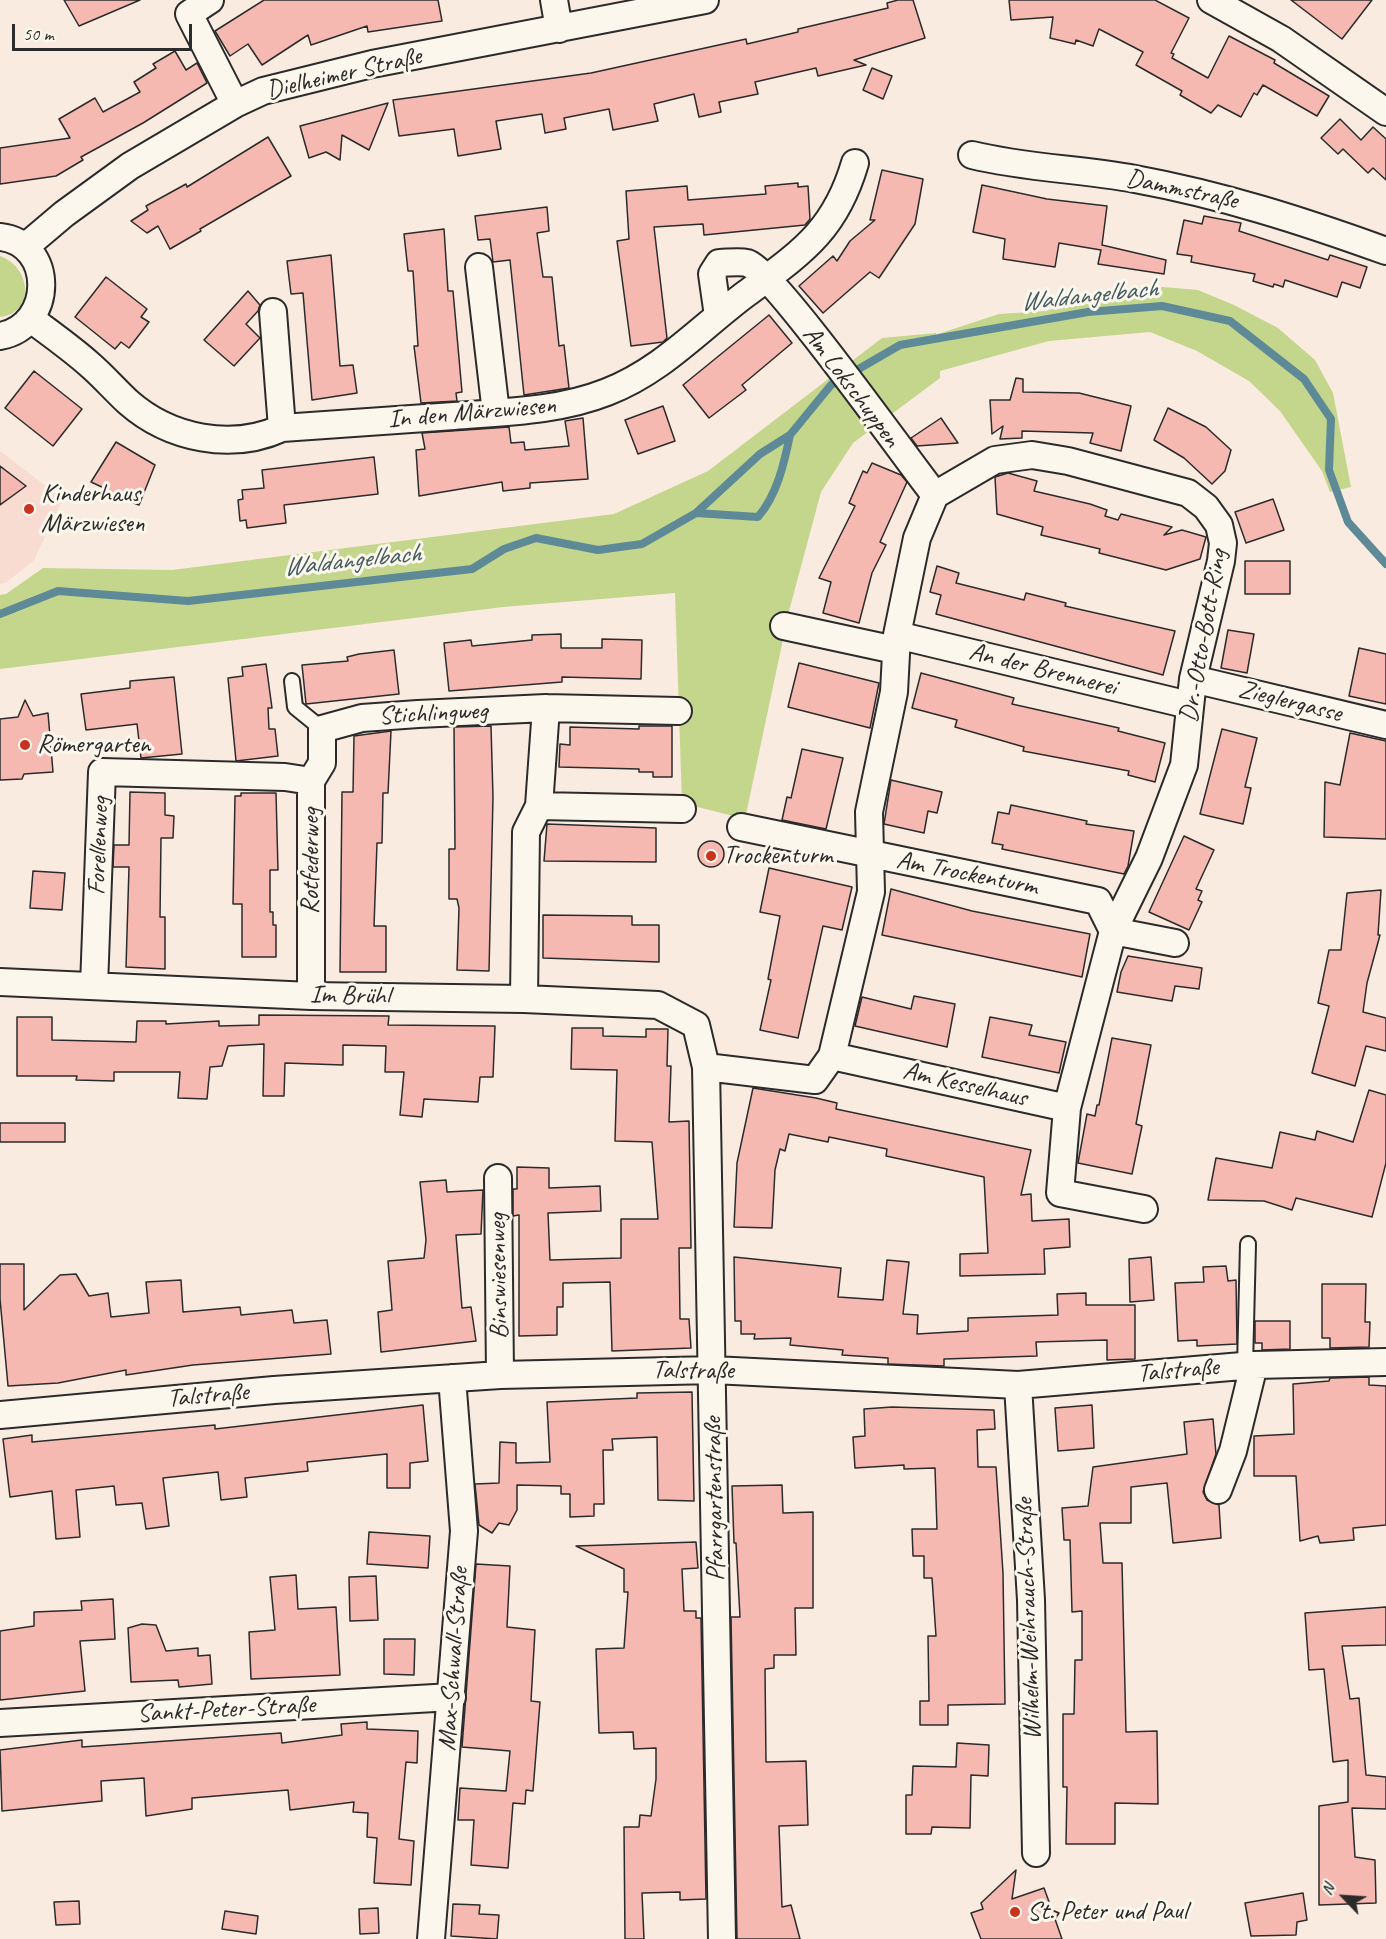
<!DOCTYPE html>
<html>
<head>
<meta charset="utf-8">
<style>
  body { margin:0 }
  #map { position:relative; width:1386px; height:1939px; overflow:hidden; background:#faebe0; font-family:Caveat,sans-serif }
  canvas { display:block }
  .north { position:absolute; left:1314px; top:1867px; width:60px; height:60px; -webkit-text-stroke:4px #fbf7ec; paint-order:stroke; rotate:295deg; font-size:16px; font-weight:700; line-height:24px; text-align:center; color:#2b2b2b }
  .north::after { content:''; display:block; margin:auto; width:21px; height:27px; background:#2b2b2b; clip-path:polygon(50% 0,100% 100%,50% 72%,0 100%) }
  .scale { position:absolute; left:12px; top:24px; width:180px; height:27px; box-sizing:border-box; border:3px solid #2b2b2b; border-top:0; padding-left:8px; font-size:18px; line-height:21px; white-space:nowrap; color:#2b2b2b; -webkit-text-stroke:4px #fbf7ec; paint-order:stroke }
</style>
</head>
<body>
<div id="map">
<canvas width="1386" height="1939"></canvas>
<div class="north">N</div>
<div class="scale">50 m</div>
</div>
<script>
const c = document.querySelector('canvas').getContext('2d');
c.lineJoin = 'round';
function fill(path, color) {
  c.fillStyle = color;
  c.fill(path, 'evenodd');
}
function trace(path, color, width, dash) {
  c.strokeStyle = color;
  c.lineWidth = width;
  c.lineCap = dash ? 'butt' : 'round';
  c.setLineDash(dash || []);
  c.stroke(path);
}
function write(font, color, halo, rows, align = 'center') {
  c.font = font + ' Caveat,sans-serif';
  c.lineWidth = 6;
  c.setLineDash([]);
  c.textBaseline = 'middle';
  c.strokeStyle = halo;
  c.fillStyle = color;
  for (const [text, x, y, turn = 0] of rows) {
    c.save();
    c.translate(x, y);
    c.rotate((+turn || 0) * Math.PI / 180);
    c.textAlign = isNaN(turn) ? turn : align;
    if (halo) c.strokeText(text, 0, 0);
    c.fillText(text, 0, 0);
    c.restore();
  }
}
const built = new Path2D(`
  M0,451L63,499L34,560L7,582L0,584Z`);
const green = new Path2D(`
  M0,256C33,268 34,314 0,317Z
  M1151,286L1198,290L1234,305L1278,328L1315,360L1333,393L1351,487L1330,492L1322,471L1280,411L1249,381L1197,351L1150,332L1049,341L940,371V378L853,443L821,492L789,611L745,819L682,803L675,593L503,607L0,669V595L6,594L43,568L172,570L614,514L708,471L882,338L936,333L937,338L938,334L999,314L1046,311L1109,290Z`);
const stream = new Path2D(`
  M696,513L758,517C777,495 784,464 790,435
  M0,614L58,591L188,601L472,569L504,549L536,538L598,550L642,544L696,513L760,454L790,435L831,385L900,345L1088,312L1162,306L1230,321L1304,379L1331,419L1329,470L1348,522L1386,564`);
const building = new Path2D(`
  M64,0H140L79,26Z
  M264,0H438L442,21L368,32L367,26L311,45L308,35L262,65L248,44L230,56L215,31Z
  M898,0H913L925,38L854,60L866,65L818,76L816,68L755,82L758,94L719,102L721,112L699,117L694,94L654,104L658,121L613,130L609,109L564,118L566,129L545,133L542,114L496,121L501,149L458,156L454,129L399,136L393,100L591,73L746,39L747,44L798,32V29L888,8L887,3Z
  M1009,0H1155L1189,18L1171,53L1174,54L1172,58L1208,78L1229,36L1275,60L1274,63L1329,96L1317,116L1263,85L1257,95L1254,93L1241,117L1218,105L1211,113L1180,95L1182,91L1136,65L1143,52L1099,29L1093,46L1076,40L1075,44L1050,38L1053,17L1011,20Z
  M1291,0H1372L1342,39Z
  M175,51L186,70L197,63L207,83L143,123L81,157L83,160L56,176L0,184V148L70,138L59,119L95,98L103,112L140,92L134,82L156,68L153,64Z
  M872,68L892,76L883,99L863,90Z
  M388,103L369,150L342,135L340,160L326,152L309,158L300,126Z
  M1340,119L1361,140L1373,127L1386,139V180L1373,168L1368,173L1343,149L1338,154L1321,138Z
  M268,137L291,176L200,229L201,231L170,249L158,226L147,233L131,221L148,210L146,206L186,184L187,187Z
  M882,170L923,179L915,224L879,278L870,272L823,313L799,286L833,256L837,261L850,241L875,220H870Z
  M798,183V187L808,186L810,219L805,225L704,235L703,224L654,227L667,338L663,342L631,346L617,241L629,239L626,191L687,186L688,200L766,194L765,186Z
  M982,185L1047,199L1107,206L1102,245L1166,260L1164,274L1098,264L1101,250L1059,243L1055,267L1003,259L1005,239L973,232Z
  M547,207L549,231L537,233L543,277H552L559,346L564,345L569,388L524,395L510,260L493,262L490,239L478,240L475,216Z
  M1204,216L1241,223L1239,231L1328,260L1330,255L1367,267L1360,288L1342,282L1337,297L1285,280L1283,287L1274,284L1273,287L1253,281L1255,274L1191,262L1192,256L1177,254L1184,220L1202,224Z
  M444,229L448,291H453L462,392L456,393L457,401L421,403L414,346H418L413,271H408L404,234Z
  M331,255L340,366L353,365L357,393L312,400L303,293L291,294L287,261Z
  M106,277L147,309L141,317L149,322L129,348L121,342L115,349L75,317Z
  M248,291L260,305L258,311L246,324L260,338L234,366L204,340Z
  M769,315L792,343L742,385L746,390L709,418L683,385Z
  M34,371L82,409L53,446L5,408Z
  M1016,378L1023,379V392L1079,393L1131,406L1121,451L1090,443L1093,433L1022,431V438L1000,439L1003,426L992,434L990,400H1010Z
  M663,406L675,441L638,454L625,420Z
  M1168,408L1206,427L1231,450L1225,471L1212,484L1184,458L1154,440Z
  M583,418L588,479L530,483V488L503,491L502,482L419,496L416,450L425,449L422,433L509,427L511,443L524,442L525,450L569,446L565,421Z
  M941,418L958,443L917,446L911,438Z
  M116,442L155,465L139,505L103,491L104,488L91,482Z
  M374,457L378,494L284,505L286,523L247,528L246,520L240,521L238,500L243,499L242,490L264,488L262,470Z
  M872,463L901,475L907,482L880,542L886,545L872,573L859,623L823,613L831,582L819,578L855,506L849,503L863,471L867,473Z
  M0,466L26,486L0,505Z
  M1008,473L1037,481L1034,491L1090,504L1107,510L1105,516L1118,520L1121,514L1172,527L1164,535L1182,530L1206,537L1200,559L1166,570L1099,553L1100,549L1041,535L1043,527L997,514L995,477Z
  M1273,499L1284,530L1246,543L1235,512Z
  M1245,561H1290V594H1245Z
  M937,566L959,573L956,583L1024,600L1026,593L1066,603L1065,606L1175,631L1163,675L936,614L941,595L930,592Z
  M1228,630L1254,634L1247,673L1221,668Z
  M561,634V648H602V639L642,640L641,679L562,677V682L449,691L444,643L471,640L472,646L532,640V635Z
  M1359,648L1386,654V704L1349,696Z
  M394,650L399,694L306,704L302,665L348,661L347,657L359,654Z
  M799,663L879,683L870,728L788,707Z
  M266,664L272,708H268L269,729H275L278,756L236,761L228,678L243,676L242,667Z
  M921,673L1014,698L1012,704L1119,728L1118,731L1165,743L1155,782L1128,775L1129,771L1023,751L1024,747L955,727L957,720L912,708Z
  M174,677L182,754L141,758L137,724L86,730L81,694L130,688V681Z
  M25,700L33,716L48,713L53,772L24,774L22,779L0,780V719L18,717Z
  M491,726L493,797L489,971L457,970L459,908L457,899H449V849H455L454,727Z
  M639,726H672V777H653V772H639V769L559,767L560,744L570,745V727L639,729Z
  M1222,729L1257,738L1245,787L1251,788L1243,824L1200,814Z
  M391,731L388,793H383L382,843H377L374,926H386V972H340L342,792H353L354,736Z
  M1350,733L1386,741V839L1324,837L1325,782L1340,785Z
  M802,749L843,758L826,829L782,820L787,797L791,798Z
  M891,780L942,792L937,813L928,811L924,833L884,824Z
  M130,792L165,793V815L174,816L173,838H161L160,917H165V969L126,967L129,867H113L114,845H129Z
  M241,793H276L278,870H270V912H273V925H276V957H242V904H233L235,796H241Z
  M1011,805L1087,821L1086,824L1134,831L1128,866L1124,874L1002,849L1003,845L992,843L998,812L1009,814Z
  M547,824L656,828V862L544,861Z
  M1184,836L1214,850L1196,889L1202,891L1198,900L1202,902L1189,930L1149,912Z
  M698 854a13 13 0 1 1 26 0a13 13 0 1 1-26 0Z
  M769,868L852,887L842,930L823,926L798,1038L760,1030L771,980L768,979L780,916L760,912Z
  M33,871L65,873L62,910L30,908Z
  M891,889L972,911L1090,934L1082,977L882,935Z
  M1381,890L1378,935H1380L1367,983L1363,1012L1386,1018V1051L1366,1046L1355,1086L1312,1073L1329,1006L1318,1003L1329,950H1341L1347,893Z
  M543,915L632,916V925H659V962L543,958Z
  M1128,956L1202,968L1199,989L1175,986L1172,1001L1117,992L1121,972Z
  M914,996L955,1004L947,1047L855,1026L862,997L911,1009Z
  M259,1015L389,1016L388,1025L495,1026L493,1077H480L478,1102L424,1099L422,1117L400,1115L404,1072H385L386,1046L343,1045V1065L285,1063L284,1096H263L264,1044L228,1046L222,1066L210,1067L207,1099L178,1098L180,1072H114V1081L76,1080L77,1076H17V1017H52V1040L136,1042L137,1021H166V1024L219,1021V1026L259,1025Z
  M990,1017L1032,1025L1029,1035L1066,1042L1059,1073L982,1057Z
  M572,1028H603V1036L646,1037V1029H668L667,1066H671L669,1122L689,1121L691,1248H679L680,1319H689L691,1348L612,1351L610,1282L563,1283V1307H557V1335L519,1336V1215L513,1216V1189H517V1167L549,1168V1188L600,1186L601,1211L548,1213L550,1260L621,1258V1219H658L652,1142L615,1141L617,1070L571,1069Z
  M1112,1038L1151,1045L1136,1124L1142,1126L1132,1174L1078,1163L1087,1114L1095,1116L1097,1105H1099Z
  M753,1088L816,1098L837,1103L836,1109L1031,1150L1021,1195L1031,1194L1032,1221L1069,1219L1070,1247L1044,1249L1045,1274L960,1276V1254L988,1253L984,1177L886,1156L887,1149L829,1137L828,1142L789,1134L785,1151L780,1149L775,1170L772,1228L734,1227L737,1163Z
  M1369,1090L1386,1095V1163L1372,1217L1296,1198L1292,1210L1264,1201L1208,1200L1216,1158L1272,1168L1280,1132L1315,1140L1317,1131L1353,1142Z
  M0,1123H65V1142H0Z
  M446,1180L447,1192L483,1190L481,1234L456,1235L462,1308L471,1307L476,1341L381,1352L378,1312L392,1310L388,1261L424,1258L426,1240L420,1182Z
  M734,1257L841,1268L838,1297L883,1300L887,1260L909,1262L903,1314L918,1315L917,1334L968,1331V1318L1058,1315L1057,1294L1086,1293V1305H1135V1359L1107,1360V1340L1036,1342L1037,1356L944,1359V1366L888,1364V1358L842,1355L843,1350L790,1345L791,1338L754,1339L755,1334H741V1321H735Z
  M1151,1257L1154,1300L1130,1302L1129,1259Z
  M0,1264H24V1310L60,1275L76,1274L89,1296L108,1293L111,1317L149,1313L146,1282L181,1280L183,1312L240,1307L241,1315L292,1310L294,1323L327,1320L331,1354L193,1365L126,1375V1370L58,1383L8,1386L0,1299Z
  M1226,1266L1228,1281L1236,1280L1237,1344L1197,1346V1340L1178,1341L1175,1283L1204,1282L1203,1267Z
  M1322,1284H1366L1365,1322H1370L1369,1347L1330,1348V1338H1322Z
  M1255,1321H1290V1349L1262,1350V1343H1255Z
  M1369,1377V1385L1386,1386V1525L1353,1528L1354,1540L1320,1543L1318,1536L1300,1541L1296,1476H1254V1436L1294,1434L1293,1384L1329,1381L1330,1378Z
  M692,1392L694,1501L658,1500L657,1437L612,1439L613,1450H603L604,1504H594V1516L570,1517V1494H561V1486L517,1485V1510L509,1525L499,1523L492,1533L479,1525L475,1484L499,1483L500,1442L516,1443V1463L550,1462L547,1402L637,1398V1393Z
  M423,1405L428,1461L410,1463V1488H387V1454L307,1462L308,1471L245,1478L247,1497L221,1500L218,1472L163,1478L169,1526L146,1529L142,1503L116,1505L114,1486L76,1490L80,1537L56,1539L52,1491L10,1497L3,1439L32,1435V1442L215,1425V1429Z
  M1092,1405L1094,1448L1058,1451L1055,1408Z
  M892,1407L994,1410L995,1429L977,1430L978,1467H996L1003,1573L1005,1704L948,1705V1725H920V1701H929L928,1636H936L932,1578H924V1556H913L912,1529H937L935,1468L904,1469V1465L855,1468L853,1437L865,1436L864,1409Z
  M1213,1419L1216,1454L1203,1492L1207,1500L1219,1505L1221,1538L1173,1543L1167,1483L1131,1487V1523H1100L1103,1563H1122L1126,1732L1157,1731L1158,1804L1115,1803V1844H1066L1067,1787H1063V1714H1074L1075,1660H1082V1611L1072,1612L1070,1540H1064L1062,1508L1088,1506L1093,1467L1187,1454L1184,1422Z
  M782,1485L783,1513L813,1512V1608H795L796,1655H774V1668L765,1669L766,1762L806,1761L808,1825L779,1826L782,1907L791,1905L800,1939H737L731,1617H740L736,1543H734L732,1486Z
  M369,1532L430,1536L428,1568L367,1564Z
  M696,1542L698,1568L682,1569L684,1611H696V1618H701L706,1899L680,1900V1892L642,1893L644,1939H625L624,1827H639L640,1815L651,1816L656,1779V1748L634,1749L633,1732L599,1733L596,1649L624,1648L628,1592H624V1569L576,1546Z
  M476,1564L510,1566L507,1627L535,1630L531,1701L540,1702L533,1791L526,1790L525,1804L513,1803L508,1868L471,1865L474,1820H458L460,1788L506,1791L510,1751L462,1747Z
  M296,1575L298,1609L336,1607L340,1675L251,1679L249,1632L275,1630L270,1577Z
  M376,1576L378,1620L350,1621L349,1577Z
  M113,1599L115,1639L80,1641L85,1691L0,1700V1631L34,1626V1612L82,1610L81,1601Z
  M1386,1607V1645L1342,1646L1350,1699L1359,1698L1366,1775L1386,1777V1809L1352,1808L1355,1857L1375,1860L1376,1903L1319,1905V1806L1348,1802V1760L1333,1762L1324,1669L1309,1670L1305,1613Z
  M142,1624L156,1625L166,1651L198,1648V1656L210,1655L212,1684L179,1687L178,1680L131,1682L128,1628Z
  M384,1639H415L414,1675L384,1674Z
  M367,1722V1729L418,1731L417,1763L406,1762L399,1839L414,1841L411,1885L374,1883L377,1838L367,1837L368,1813L353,1812L354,1802L290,1810L288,1790L192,1798V1809L146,1816L144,1778L101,1781L102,1801L2,1811L0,1750L82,1740V1747L281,1733L282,1743L342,1735L341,1724Z
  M957,1743L989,1745L988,1776L971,1775L970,1828L932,1827L931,1834H906V1795H912L913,1766L956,1767Z
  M1016,1870L1012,1899L1044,1888L1052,1910L1059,1913L1055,1919L1062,1939H981L971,1913L983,1909L981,1903Z
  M1303,1893L1307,1920L1297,1922L1296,1935L1251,1936L1245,1903Z
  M79,1901L80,1924L56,1925L54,1902Z
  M453,1904L480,1905L479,1914L499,1915L497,1939L451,1936Z
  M378,1908L379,1933L360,1934L359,1909Z
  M225,1911L258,1916L256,1934L222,1929Z`);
const service = new Path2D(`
  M292,681L295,707L322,729
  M1245,1366L1248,1244`);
const minor = new Path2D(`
  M210,0L189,14L235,104
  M554,0L559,29
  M1211,0L1281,39L1386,112
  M972,155C1025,168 1081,169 1135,179C1222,195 1303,221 1386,251
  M0,237C55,243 55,326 0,336
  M25,247L64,214L130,166L235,104L263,91L372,64L705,0
  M479,267L496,413
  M273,312L282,428
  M718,316L712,274L719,263C727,263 739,261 747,263C774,271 907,460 935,495
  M31,319C51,334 71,348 89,364C103,376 115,390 128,402C170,439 232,451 282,428C339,424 397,420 454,416C506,412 559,411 607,392C662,371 701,327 747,293C802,252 835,231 855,163
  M784,626L895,650
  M897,635L1189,705
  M1193,679L1386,725
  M539,806L682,809
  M741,827L1098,901L1113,931L1175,943
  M0,982L311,996L524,999L658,1005L696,1025L706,1067L722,1939
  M94,986L102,772L285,777L311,781
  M311,996V781L322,763V729L362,718L418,714L546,708L678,711
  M524,999L526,832L539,806L546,708
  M832,1056L871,892L869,812L894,692L897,635L917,538L935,495L995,460L1032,455L1068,461L1188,493L1206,507L1219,525L1223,543L1221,561L1193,679L1184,765L1149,858L1113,931L1067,1108L1060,1193L1144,1209
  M706,1067L815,1080L832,1056L1067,1108
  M498,1178L500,1375
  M1018,1385L1031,1600L1036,1853
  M0,1415L274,1390L500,1375L713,1370L1018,1385L1254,1365L1386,1362
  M1218,1490L1233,1451L1254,1365
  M0,1723L452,1697
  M431,1939L464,1531L452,1378`);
const markers = [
  [29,509,6,"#c8321e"],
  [25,745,6,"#c8321e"],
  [711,856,6,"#c8321e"],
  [1015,1912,6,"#c8321e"]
];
const streetNames = [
  ["Dielheimer Straße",344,74,-13],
  ["Dammstraße",1182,190,12],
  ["Am Lokschuppen",851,387,53],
  ["In den Märzwiesen",472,413,-5],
  ["Dr.-Otto-Bott-Ring",1204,636,-80],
  ["An der Brennerei",1043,670,14],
  ["Zieglergasse",1290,702,14],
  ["Stichlingweg",433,714,-3],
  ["Forellenweg",99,846,-88],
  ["Rotfederweg",311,861,-90],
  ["Am Trockenturm",967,874,11],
  ["Im Brühl",350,996,1],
  ["Am Kesselhaus",965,1085,13],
  ["Binswiesenweg",499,1276,-91],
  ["Talstraße",693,1371],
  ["Talstraße",1178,1371,-5],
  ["Talstraße",208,1396,-5],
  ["Pfarrgartenstraße",715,1499,-91],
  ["Wilhelm-Weihrauch-Straße",1029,1619,-92],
  ["Max-Schwall-Straße",454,1659,-86],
  ["Sankt-Peter-Straße",226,1710,-3]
];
const poiNames = [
  ["Kinderhaus",41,494],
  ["Märzwiesen",41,524],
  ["Römergarten",37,745],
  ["Trockenturm",723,856],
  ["St. Peter und Paul",1027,1912]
];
const waterNames = [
  ["Waldangelbach",1089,296,-6],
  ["Waldangelbach",352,561,-6]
];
fill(built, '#f8dcd2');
fill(green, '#c3d68b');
trace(stream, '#5d8a96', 8);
fill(building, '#f5b9b2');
trace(building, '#2b2b2b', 1.5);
trace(service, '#2b2b2b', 18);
trace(minor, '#2b2b2b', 30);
trace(service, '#fbf7ec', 14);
trace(minor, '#fbf7ec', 26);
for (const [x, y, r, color] of markers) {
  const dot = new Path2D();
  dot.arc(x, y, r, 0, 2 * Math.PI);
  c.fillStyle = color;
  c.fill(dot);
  trace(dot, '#fbf7ec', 2);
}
write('26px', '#2b2b2b', '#fbf7ec', streetNames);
write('26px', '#2b2b2b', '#fbf7ec', poiNames, 'left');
write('italic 27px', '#445b61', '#fbf7ec', waterNames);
</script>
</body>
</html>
